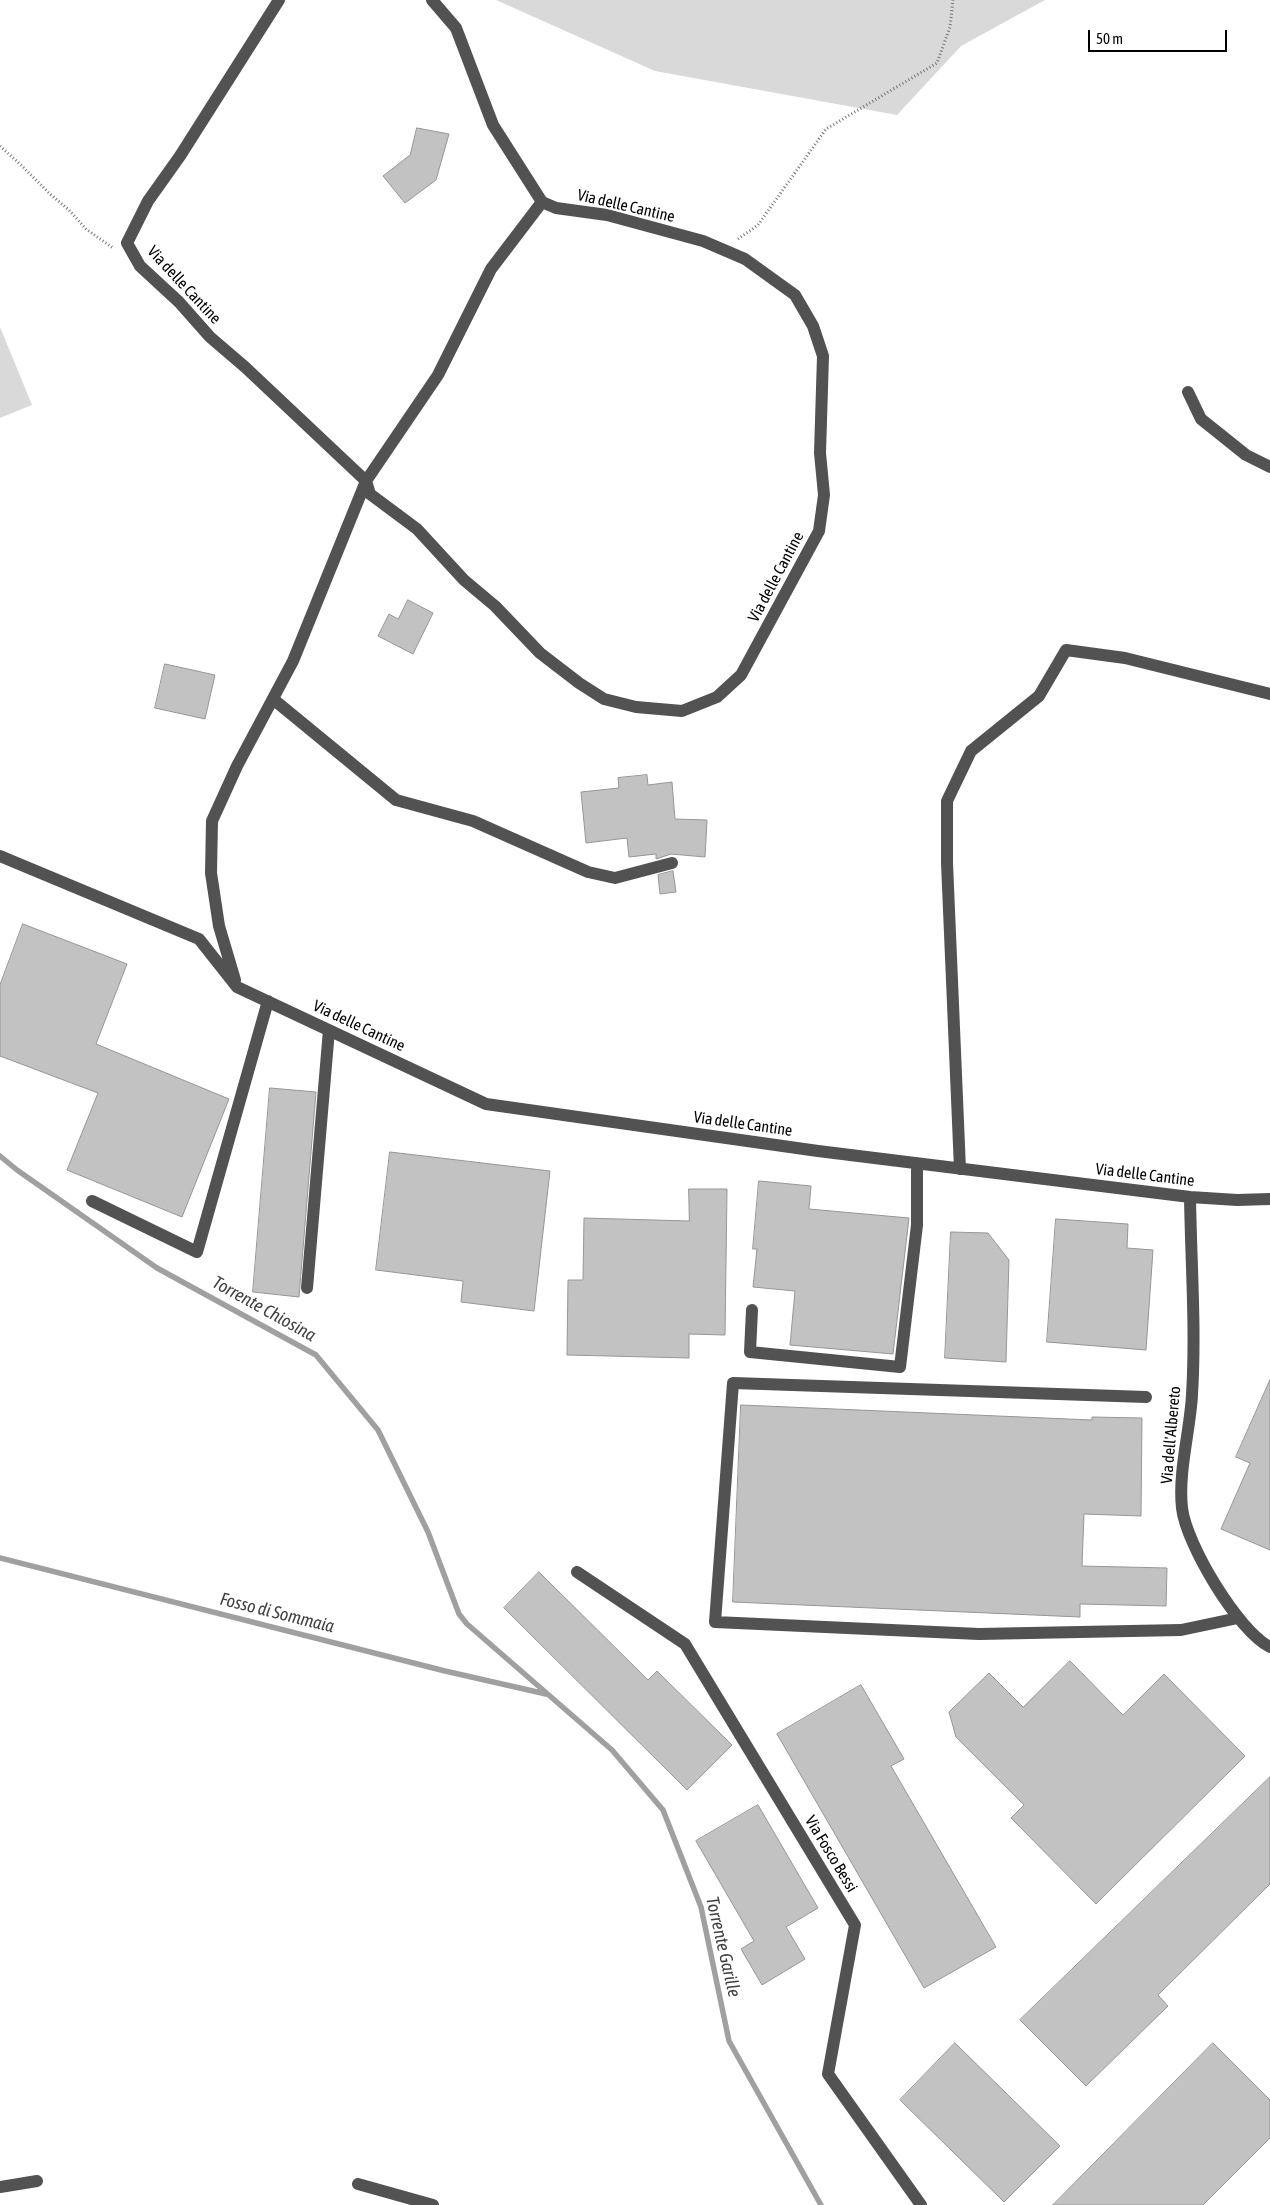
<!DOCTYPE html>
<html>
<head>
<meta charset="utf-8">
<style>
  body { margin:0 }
  #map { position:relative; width:1270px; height:2205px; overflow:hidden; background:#fff; font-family:"Asap Condensed",sans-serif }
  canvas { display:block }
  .scale { position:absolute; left:1088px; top:30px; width:139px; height:22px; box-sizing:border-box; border:2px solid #000; border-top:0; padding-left:6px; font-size:15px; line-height:18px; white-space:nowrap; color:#000; -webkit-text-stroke:4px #fff; paint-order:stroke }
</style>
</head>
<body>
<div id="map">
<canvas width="1270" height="2205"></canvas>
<div class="scale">50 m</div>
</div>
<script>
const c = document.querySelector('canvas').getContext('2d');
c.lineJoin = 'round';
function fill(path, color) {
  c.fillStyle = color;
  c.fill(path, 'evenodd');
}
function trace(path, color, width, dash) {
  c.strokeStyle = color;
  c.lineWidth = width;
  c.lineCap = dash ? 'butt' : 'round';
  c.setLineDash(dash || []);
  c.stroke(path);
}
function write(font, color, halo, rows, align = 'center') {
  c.font = font + ' "Asap Condensed",sans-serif';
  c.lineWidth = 4;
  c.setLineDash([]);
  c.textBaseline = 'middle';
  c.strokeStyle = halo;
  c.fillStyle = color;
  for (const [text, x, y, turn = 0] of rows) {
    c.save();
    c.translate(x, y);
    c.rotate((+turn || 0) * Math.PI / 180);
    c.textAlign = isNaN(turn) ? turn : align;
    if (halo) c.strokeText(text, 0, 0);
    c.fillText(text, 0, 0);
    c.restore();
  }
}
const green = new Path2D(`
  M496,0H1045L961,46L897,115L655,71Z
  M0,327L32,405L0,418Z`);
const stream = new Path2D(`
  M0,1156L17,1170L157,1268L316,1355L378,1430L428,1532L459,1614L467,1624L612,1750L663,1810L701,1907L729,2041L821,2205
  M0,1558L445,1671L546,1694`);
const building = new Path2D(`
  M417,128L449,134L436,180L405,203L383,176L410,155Z
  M408,600L433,613L413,654L378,636L389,614L398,619Z
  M165,664L215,675L205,719L155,708Z
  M647,775L648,785L672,782L675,819L707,820L705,857L671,854L656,859V854L629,857L627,838L586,843L581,792L619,788L618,778Z
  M673,871L676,892L660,894L658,875Z
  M23,924L127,964L96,1044L229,1099L182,1217L67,1170L98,1093L0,1056V985Z
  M270,1088L316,1092L299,1297L253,1292Z
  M390,1152L550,1171L534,1311L461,1302L463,1281L376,1270Z
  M759,1181L811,1186L809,1209L909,1218L893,1354L790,1345L795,1291L753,1287L757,1249H753Z
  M689,1189H727L725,1335L689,1334V1358L567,1355L568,1280H583L584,1218L689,1221Z
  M1056,1219L1128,1224L1127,1248L1153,1250L1146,1350L1047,1342Z
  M951,1232L988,1233L1009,1260L1006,1362L945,1358Z
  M1270,1380V1550L1221,1529L1250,1463L1236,1457Z
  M741,1405L1092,1420V1417L1142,1418L1141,1516L1084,1514L1082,1566L1167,1568L1166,1606L1080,1604V1617L733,1602Z
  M539,1572L648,1680L657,1671L732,1745L687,1790L504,1608Z
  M1070,1661L1123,1715L1164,1674L1245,1756L1096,1904L1011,1818L1024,1805L956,1737L949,1712L989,1673L1023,1707Z
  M861,1685L904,1759L891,1766L996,1947L924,1988L777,1734Z
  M1270,1777V1884L1158,1995L1168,2006L1086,2086L1020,2020Z
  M758,1805L818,1908L786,1927L805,1959L762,1985L741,1949L754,1941L696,1841Z
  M955,2043L1060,2146L1004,2202L900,2100Z
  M1213,2043L1270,2100V2138L1203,2205H1053Z`);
const path = new Path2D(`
  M0,146L21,165L50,194L69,210L86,229L113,248
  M738,239L758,225L826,129L937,63L950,27L953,0`);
const minor = new Path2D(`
  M279,0L180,156L148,201L127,243L140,266L179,302L210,337L245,367L366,481L370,494L417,529L464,580L495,606L540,653L579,683L604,699L636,707L682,711L717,697L741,675L819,531L824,495L820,453L823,356L813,326L795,295L745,259L703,241L607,215L556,208L542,202L493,125L456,28L432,0
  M1188,392L1201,419L1246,455L1270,467
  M273,699L396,800L473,821L588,872L615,878L672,863
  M0,856L199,939L237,987L486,1104L818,1151L1190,1197L1237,1200L1270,1199
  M235,980L219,926L211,873L212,821L237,766L293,661L366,481L438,375L491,269L542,202
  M960,1169L947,863V801L971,751L1039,696L1066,650L1125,658L1270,694
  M1190,1197C1191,1263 1196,1329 1192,1395C1190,1431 1178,1472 1182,1508C1186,1544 1238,1631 1270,1647
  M92,1201L197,1252L268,1001
  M307,1288L329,1030
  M752,1310L750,1352L900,1367L917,1225V1163
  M1146,1397L733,1383L715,1622L979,1634L1181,1630L1238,1618
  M577,1572L685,1644L855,1925L828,2074L921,2205
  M358,2184L433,2205
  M0,2187L37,2181`);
const streetNames = [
  ["Via delle Cantine",626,206,13],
  ["Via delle Cantine",184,285,47],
  ["Via delle Cantine",776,577,-62],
  ["Via delle Cantine",359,1026,25],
  ["Via delle Cantine",743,1124,8],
  ["Via delle Cantine",1145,1175,7],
  ["Via dell'Albereto",1171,1435,-85],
  ["Via Fosco Bessi",831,1854,59]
];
const waterNames = [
  ["Torrente Chiosina",264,1309,29],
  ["Fosso di Sommaia",277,1613,14],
  ["Torrente Garille",723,1947,77]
];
fill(green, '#d9d9d9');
trace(stream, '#a0a0a0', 5.5);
fill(building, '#c2c2c2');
trace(building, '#969696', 1);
trace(path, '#747474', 3, [1, 2.5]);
trace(minor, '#525252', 12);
write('16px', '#000', '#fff', streetNames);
write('italic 18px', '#414141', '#fff', waterNames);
</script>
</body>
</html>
